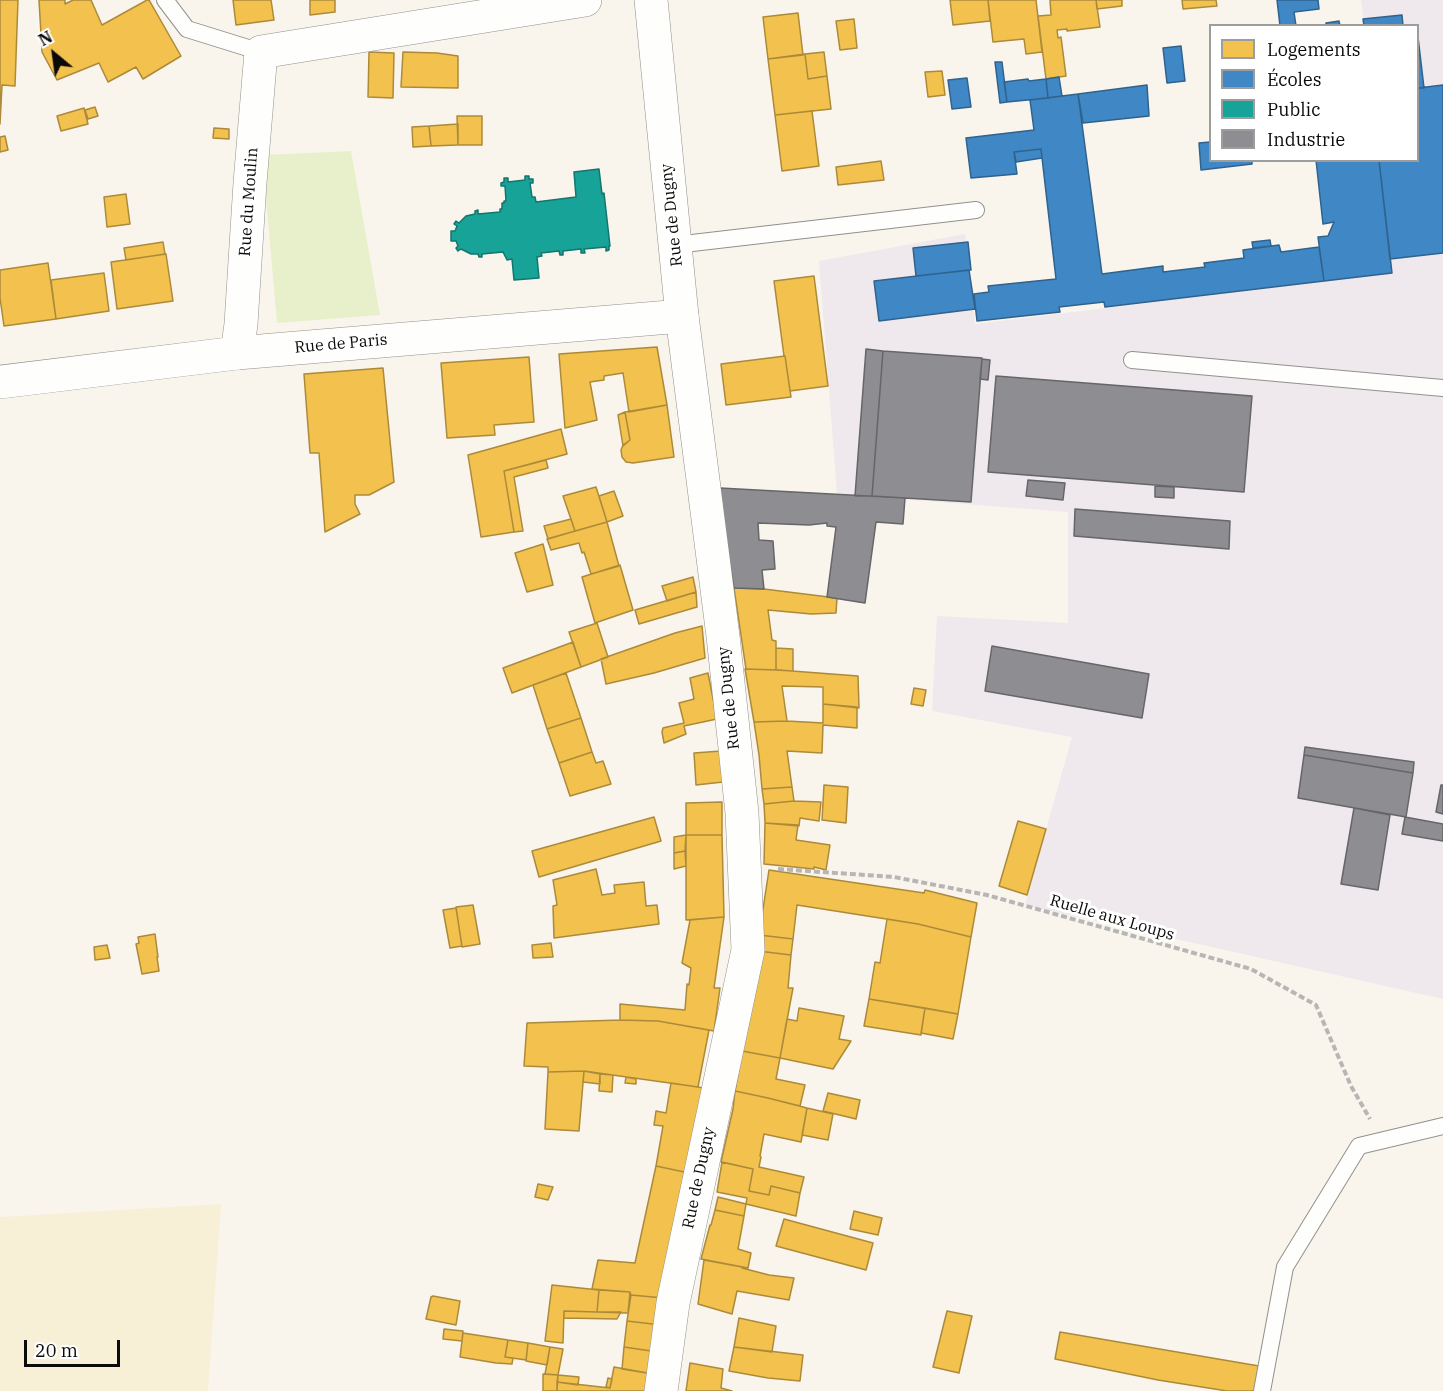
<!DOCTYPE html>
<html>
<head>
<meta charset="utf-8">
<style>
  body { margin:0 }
  #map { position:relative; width:1443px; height:1391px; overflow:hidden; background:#f9f5ed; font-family:"IBM Plex Serif",serif }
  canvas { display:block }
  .legend { position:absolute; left:1209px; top:24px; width:210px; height:138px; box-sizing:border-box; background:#fff; border:2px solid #9d9d9d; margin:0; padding:8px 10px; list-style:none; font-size:18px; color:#0a0a0a }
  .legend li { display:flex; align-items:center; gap:12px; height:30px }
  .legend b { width:30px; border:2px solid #9d9d9d }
  .north { position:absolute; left:24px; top:24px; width:60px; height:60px; -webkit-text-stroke:4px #fff; paint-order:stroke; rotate:331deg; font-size:16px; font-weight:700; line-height:24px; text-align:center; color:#0a0a0a }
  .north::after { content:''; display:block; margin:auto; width:21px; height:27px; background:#0a0a0a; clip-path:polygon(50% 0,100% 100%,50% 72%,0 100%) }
  .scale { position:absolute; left:24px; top:1340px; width:96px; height:27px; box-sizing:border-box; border:3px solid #0a0a0a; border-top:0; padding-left:8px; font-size:18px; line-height:21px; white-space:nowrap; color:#0a0a0a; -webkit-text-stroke:4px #fff; paint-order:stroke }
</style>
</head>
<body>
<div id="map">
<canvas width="1443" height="1391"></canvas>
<ul class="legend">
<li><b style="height:16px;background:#f2c14e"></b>Logements</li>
<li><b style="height:16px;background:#3f88c5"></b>Écoles</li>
<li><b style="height:16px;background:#17a398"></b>Public</li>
<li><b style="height:16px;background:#8d8d92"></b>Industrie</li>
</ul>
<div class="north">N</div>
<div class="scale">20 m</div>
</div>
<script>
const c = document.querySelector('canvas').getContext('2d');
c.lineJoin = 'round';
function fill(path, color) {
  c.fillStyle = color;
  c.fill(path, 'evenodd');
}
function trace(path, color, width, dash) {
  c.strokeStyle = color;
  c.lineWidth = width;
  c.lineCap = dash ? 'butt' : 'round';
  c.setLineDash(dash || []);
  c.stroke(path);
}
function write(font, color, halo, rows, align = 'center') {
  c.font = font + ' "IBM Plex Serif",serif';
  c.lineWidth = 6;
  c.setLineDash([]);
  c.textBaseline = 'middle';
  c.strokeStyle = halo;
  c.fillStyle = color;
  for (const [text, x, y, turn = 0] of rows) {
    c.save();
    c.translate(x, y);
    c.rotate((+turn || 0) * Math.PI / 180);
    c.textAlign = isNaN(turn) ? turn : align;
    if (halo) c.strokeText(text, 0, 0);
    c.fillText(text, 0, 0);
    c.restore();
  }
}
const industrial = new Path2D(`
  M1361,0H1443V999L1025,905L1072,737L932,711L937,616L1068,623V512L837,494L819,261L965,234L975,324L1392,273L1379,161L1418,160V26L1364,25Z`);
const farmland = new Path2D(`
  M221,1204L208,1391H0V1217Z`);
const green = new Path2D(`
  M351,151L380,315L277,323L263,163L265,155Z`);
const homes = new Path2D(`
  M0,0H18L15,86L2,85L0,124Z
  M39,0H65V4L73,0H91L102,25L147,0H149L181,56L143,79L136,67L108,82L99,63L57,80L42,52Z
  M233,0H271L274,20L236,25Z
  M310,0H335V12L310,15Z
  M950,0H988L990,21L953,25Z
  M988,0H1036L1042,52L1026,54L1024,39L993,42Z
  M1050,0H1096L1100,27L1067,31V29L1057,30L1058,38L1061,37L1066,76L1046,79L1038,16L1051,15Z
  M1096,0H1122V6L1097,9Z
  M1182,0H1216L1217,6L1183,9Z
  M798,13L803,55L768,59L763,17Z
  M854,19L857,48L840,50L836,21Z
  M369,52L394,53L393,98L368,97Z
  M403,52L437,53L458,56V88L401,87Z
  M824,52L827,76L808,79L805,54Z
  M805,54L808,79L827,76L831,109L775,115L768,59Z
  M942,71L945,95L928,97L925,72Z
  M95,107L98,116L88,119L85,110Z
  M84,108L88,124L61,131L57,116Z
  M812,111L819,166L782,171L775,115Z
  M457,116H482V145H458Z
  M458,124V145L431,146L429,126Z
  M429,126L431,146L413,147L412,127Z
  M214,128L229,129V139L213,138Z
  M5,136L8,150L0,152V137Z
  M881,161L884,180L838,185L836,167Z
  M126,194L130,224L107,227L104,197Z
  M163,242L165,254L126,260L124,248Z
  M166,254L173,301L117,309L111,262Z
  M48,263L56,319L4,326L0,298V270Z
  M104,273L109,311L56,319L51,280Z
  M814,276L828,386L790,391L785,356H784L774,281Z
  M657,347L667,405L629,412L623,373L604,376V380L590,382L597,420L565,428L559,354Z
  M785,356L791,397L726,405L721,364Z
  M529,357L534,422L494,425L495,435L447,438L441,363Z
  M383,368L394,482L369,495H355V504L360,514L325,532L319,453H310L304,374Z
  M667,405L674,457L633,463L626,462L622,457L621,450L623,445L630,440L625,412Z
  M625,412L630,440L623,446L618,415Z
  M561,429L567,454L504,471L514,532L481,537L468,455Z
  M546,460L548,468L514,477L523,531L514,532L504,471Z
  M596,487L607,522L575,531L563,496Z
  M614,491L623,516L607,522L599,496Z
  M571,519L575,531L548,539L544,526Z
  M607,522L619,566L591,574L584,552L582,553L579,543L551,550L547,539Z
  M543,544L553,585L527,592L515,553Z
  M620,565L633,610L595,623L582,577Z
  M693,577L696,592L667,601L662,586Z
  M734,588L764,589L837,598L836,613L811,614L768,610L772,640L776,641V670L746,669Z
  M696,592L697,607L639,624L635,610Z
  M597,623L608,657L581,667L569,632Z
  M702,626L705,658L654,673L606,684L601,659L675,633Z
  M573,642L581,667L512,693L503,668Z
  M776,648L793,649V671L776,670Z
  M745,669L779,670L858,676L859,708L823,704V687L782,686L787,721L754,722Z
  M566,673L581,718L547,729L533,685Z
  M708,673L717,719L684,726L686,734L664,743L662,732L663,728L684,723L679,703L694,699L690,678Z
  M914,688L926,690L923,706L911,704Z
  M823,704L857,707V728L823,725L822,753L787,751L792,787L762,789L759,755L754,722L787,721L823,723Z
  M581,718L592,752L559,763L547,729Z
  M721,751L723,782L696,785L694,753Z
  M592,752L596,763L603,761L611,784L570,796L559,763Z
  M824,785L848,787L846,823L822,820Z
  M792,787L794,801L764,804L762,789Z
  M794,801L821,802L819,821L800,818L799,826L765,823L764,804Z
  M722,802V835H686V803Z
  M654,817L661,841L539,877L532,851Z
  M1018,821L1046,829L1027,895L999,886Z
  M765,823L798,825L796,840L830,845L826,870L814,867V869L764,864Z
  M686,835L685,851L674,853V837Z
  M686,835H722L724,917L686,920Z
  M685,851L686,866L674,869V853Z
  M596,869L602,895L615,893L614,885L644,882L646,906L657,905L659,924L554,938L553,906L557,905L553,880Z
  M769,870L924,893L925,890L977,903L971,937L918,924L797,905L793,939L759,935Z
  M473,905L480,944L462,947L456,907Z
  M456,908L462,946L450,948L443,910Z
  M724,917L714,988H720L714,1031L658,1021L620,1020V1004L685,1010L687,984L689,985L691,968L682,963L690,920Z
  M887,919L918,924L971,937L958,1014L869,999L875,962L880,963Z
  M155,934L158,957H157L159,971L142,974L136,944L139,943L138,937Z
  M759,935L793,939L791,955L758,951Z
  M551,943L553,957L533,958L532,945Z
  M107,945L110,958L95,960L94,947Z
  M758,951L791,955L788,988H793L780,1058L742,1051Z
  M869,999L925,1008L921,1035L864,1026Z
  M799,1008L844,1016L839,1039L851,1041L833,1069L780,1058L787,1019L797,1021Z
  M925,1008L958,1014L953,1039L921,1033Z
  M620,1020L658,1021L709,1030L698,1087L584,1071L548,1072V1067L524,1066L527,1023Z
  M742,1051L780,1058L776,1079L805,1085L800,1106L768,1098L735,1091Z
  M584,1071L600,1074V1084L583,1082Z
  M584,1071L579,1131L545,1129L548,1072Z
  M600,1074L613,1075L612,1092L599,1091Z
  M626,1077L636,1079V1084L625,1083Z
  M671,1083L704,1088L689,1173L656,1166L663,1126L654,1125L656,1111L666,1113Z
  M735,1091L768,1098L807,1108L801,1142L764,1134L760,1156L761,1157L759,1167L804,1177L800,1193L771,1186L769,1195L749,1191L753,1169L721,1162L733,1109Z
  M828,1093L860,1100L856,1119L823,1111Z
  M807,1108L833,1114L828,1140L802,1135Z
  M722,1162L753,1169L749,1191L769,1195L771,1186L800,1193L796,1216L746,1204L747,1198L717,1192Z
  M656,1166L689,1173L664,1298L631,1295L630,1292L592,1289L598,1260L635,1263Z
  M538,1184L553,1187L548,1200L535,1197Z
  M718,1197L746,1204L744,1216L715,1210Z
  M715,1210L744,1216L738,1249L751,1253L748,1268L701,1259L710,1225H711Z
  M854,1211L882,1218L878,1235L850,1229Z
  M784,1219L873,1243L866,1270L776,1246Z
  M704,1260L742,1267V1268L769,1275L794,1278L789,1300L737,1291L732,1314L698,1304Z
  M552,1285L599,1290L597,1312L564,1311L563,1343L545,1341Z
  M599,1290L630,1292L628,1313L597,1312Z
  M631,1295L664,1298L661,1325L627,1321Z
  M433,1296L460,1301L456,1325L426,1319L431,1297Z
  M564,1311L597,1312H621L617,1319L564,1318Z
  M947,1311L972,1316L959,1373L933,1367Z
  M739,1318L776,1326L772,1352L734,1347Z
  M627,1321L661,1325L658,1352L624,1347Z
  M444,1329L463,1331L462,1341L443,1339Z
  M1060,1332L1259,1366L1255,1391H1227L1158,1380L1055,1359Z
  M463,1333L508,1340L505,1357L513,1358L512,1364L496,1363L460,1357Z
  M508,1340L528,1343L526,1360L505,1357Z
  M528,1343L550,1347L547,1365L526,1361Z
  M550,1347L563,1349L558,1375L545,1374Z
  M624,1347L658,1352L653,1374L622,1369Z
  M734,1347L803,1355L800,1381L768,1378L729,1371Z
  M690,1363L723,1369L721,1388L732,1391H686Z
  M614,1367L653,1374L649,1391H557V1382L610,1388Z
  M543,1374L558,1375L557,1391H543Z
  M558,1375L579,1377L578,1385L557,1382Z
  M608,1378L612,1379L610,1388L606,1387Z`);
const schools = new Path2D(`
  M1277,0H1318L1319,9L1294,12L1296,26H1280Z
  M1402,15L1403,26H1364L1363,19Z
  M1339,21L1340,26H1326V23Z
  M1418,37L1424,88H1418Z
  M1181,46L1185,81L1167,83L1163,48Z
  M995,62H1002L1007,102L1000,103Z
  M1059,77L1062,96L1048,98L1046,79Z
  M967,78L971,107L952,109L948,80Z
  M1028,79L1029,81L1046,79L1048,98L1007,102L1004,82Z
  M1147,85L1149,116L1083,123L1078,94Z
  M1443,85V253L1390,259L1379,160H1418V88Z
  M1078,94L1102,274L1163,266V272L1205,267L1204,263L1244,258L1243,250L1279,245L1281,252L1319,247L1324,281L1105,307L1104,302L1059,307L1060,312L977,321L974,294L989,292L988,286L1056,279L1041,149L1014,152L1017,174L971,178L966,138L1034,130L1030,100Z
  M1210,142V160H1252V164L1201,170L1199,143Z
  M1041,149L1042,158L1016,162L1014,152Z
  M1316,160H1379L1392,273L1324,281L1318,237L1328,236L1334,222L1323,224Z
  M1270,240L1271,246L1253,248L1252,242Z
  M968,242L971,270L916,276L913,248Z
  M969,270L975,309L879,321L874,281Z`);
const public = new Path2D(`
  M599,169L602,194L604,193L610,246H609V250L606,251V247L584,249L585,253H581V249L563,251V255H560L559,251L541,253L542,256L537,257L539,278L514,280L512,259L507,260L503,252L482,254V257H479L478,254H471L461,249L458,251L456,248L458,246L456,241H451V231H455L457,226L454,224L456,221L459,223L466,216L475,214V211L478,210V214L500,212V209H502V203H504V201H506L505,186H501V183L504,182V178H508V182L525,180V176H529V179H533V183H530L532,197H535L536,202L576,197L574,172Z`);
const industry = new Path2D(`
  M866,349L883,351L872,496H855Z
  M883,351L982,358L971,502L872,496Z
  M982,359L990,360L988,380L980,379Z
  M996,376L1252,396L1244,492L988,472Z
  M1028,480L1065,483L1063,500L1026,496Z
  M1155,486L1174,487V498L1155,497Z
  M720,488L905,498L903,524L876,522L865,603L827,597L836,527L827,526V523L809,525L758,523L759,540L773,541L775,569L762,570L764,589L734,588L728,553Z
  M1075,509L1230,521L1229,549L1074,536Z
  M992,646L1149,674L1142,718L985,691Z
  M1305,747L1414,762L1413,773L1304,755Z
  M1304,755L1413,773L1406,817L1298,798Z
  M1441,785H1443V814L1436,812Z
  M1354,808L1390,815L1378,890L1341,884Z
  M1405,817L1443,824V841L1402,834Z`);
const path = new Path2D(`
  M778,869L894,877L987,895L1251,969L1316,1005L1351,1086L1370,1119`);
const service = new Path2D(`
  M165,0L187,29L261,52
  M675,245L976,210
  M1132,360L1443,388
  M1262,1391L1285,1267L1359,1146L1443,1126`);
const minor = new Path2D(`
  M237,353L241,324L250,183L261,52L585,0
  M661,1391L673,1303L748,950L742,813L723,636L682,316`);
const tertiary = new Path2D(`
  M0,382L237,353L682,316L651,0`);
const streetNames = [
  ["Rue du Moulin",249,202,-86],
  ["Rue de Dugny",672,215,-96],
  ["Rue de Paris",341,344,-5],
  ["Rue de Dugny",729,698,-96],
  ["Ruelle aux Loups",1112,918,16],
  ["Rue de Dugny",699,1178,-78]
];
fill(industrial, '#efe8ec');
fill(farmland, '#f8efd7');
fill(green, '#e7f0ca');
fill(homes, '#f2c14e');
trace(homes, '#ac8a3a', 1.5);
fill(schools, '#3f88c5');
trace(schools, '#2f628d', 1.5);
fill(public, '#17a398');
trace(public, '#13756d', 1.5);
fill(industry, '#8d8d92');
trace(industry, '#666669', 1.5);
trace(service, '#92908c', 18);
trace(minor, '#92908c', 34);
trace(tertiary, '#92908c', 34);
trace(path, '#b7b6b5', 4, [6, 3]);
trace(service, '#fefefc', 16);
trace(minor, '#fefefc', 33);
trace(tertiary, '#fefefc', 33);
write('16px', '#0a0a0a', '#fff', streetNames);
</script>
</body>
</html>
